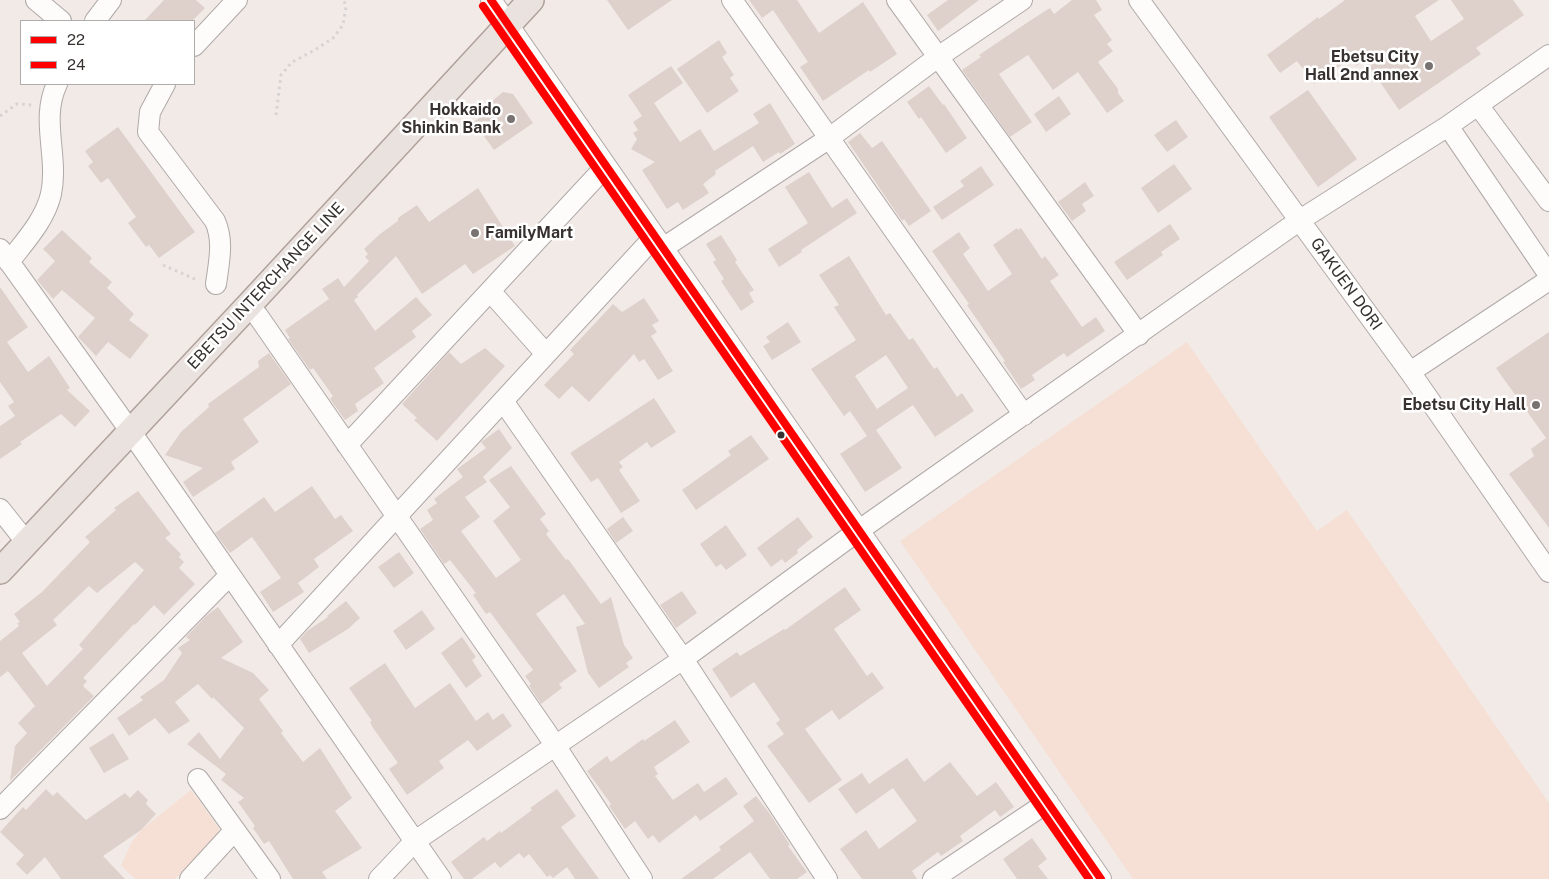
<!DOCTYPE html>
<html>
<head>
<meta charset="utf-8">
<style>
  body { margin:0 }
  #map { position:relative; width:1549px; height:879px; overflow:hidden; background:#f2eae7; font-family:"Public Sans",sans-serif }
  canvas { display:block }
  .legend { position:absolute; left:20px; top:20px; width:175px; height:65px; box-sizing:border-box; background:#fff; border:1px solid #afadac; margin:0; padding:6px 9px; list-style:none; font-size:15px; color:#373230 }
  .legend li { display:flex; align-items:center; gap:10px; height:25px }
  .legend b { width:25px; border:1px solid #afadac }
</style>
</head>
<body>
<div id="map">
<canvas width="1549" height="879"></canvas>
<ul class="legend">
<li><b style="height:6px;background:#f00"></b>22</li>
<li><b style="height:6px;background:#f00"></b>24</li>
</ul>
</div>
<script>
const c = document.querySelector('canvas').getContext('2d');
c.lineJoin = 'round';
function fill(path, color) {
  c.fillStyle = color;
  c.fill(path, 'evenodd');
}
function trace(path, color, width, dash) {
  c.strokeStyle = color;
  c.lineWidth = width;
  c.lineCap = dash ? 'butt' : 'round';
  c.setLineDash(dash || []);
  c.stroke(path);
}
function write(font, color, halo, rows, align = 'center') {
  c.font = font + ' "Public Sans",sans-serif';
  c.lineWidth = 5;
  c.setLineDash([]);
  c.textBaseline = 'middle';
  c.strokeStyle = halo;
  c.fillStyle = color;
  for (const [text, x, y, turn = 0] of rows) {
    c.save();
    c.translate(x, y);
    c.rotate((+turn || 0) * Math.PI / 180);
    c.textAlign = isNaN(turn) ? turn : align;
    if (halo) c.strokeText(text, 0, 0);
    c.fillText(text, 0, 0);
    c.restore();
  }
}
const green = new Path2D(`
  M1187,342L1317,531L1347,510L1549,803V879H1133L900,541Z
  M191,790L219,828L217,837L175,879H135L121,865L133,840L142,829Z`);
const building = new Path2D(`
  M164,0H196L205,8L192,21H144Z
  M607,0H672L628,30Z
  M749,0H797L819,33L863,2L897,54L870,72L869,70L823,101L800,67L808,62L773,10L762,18Z
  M948,0H979L938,31L927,15Z
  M1072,0H1096L1102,10L1094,15L1112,40L1107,44L1113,51L1098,62L1118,89V93L1124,101L1107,113L1078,72L1053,90L1028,55L999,74L1032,122L1010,137L962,70L981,57L979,55L1031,20L1050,8L1054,14Z
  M1345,0H1439L1415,16L1431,41L1464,19L1451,0H1513L1524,15L1476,48L1481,54L1399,110L1365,60L1356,66L1351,58L1314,84L1297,61L1280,73L1267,55L1318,17L1319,19Z
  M719,40L727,53L722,57L734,75L730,78L739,91L707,113L677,69Z
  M671,66L683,83L654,103L680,142L700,129L714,151L759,123L753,114L770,103L795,144L780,154L779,152L763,162L753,146L715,171L716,174L703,184L709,193L683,210L678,202L667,209L642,170L655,162L631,149L637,139L633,133L638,130L633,122L642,116L628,95Z
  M929,86L943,105L944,104L967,138L946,153L921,117L919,119L907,102Z
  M1308,90L1357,159L1318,187L1269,117Z
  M503,92L513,94L533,123L494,150L474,122L495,106L492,101Z
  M1059,96L1071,114L1046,132L1034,114Z
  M1176,120L1188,137L1167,152L1154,135Z
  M118,127L195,232L159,258L149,245L146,247L128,223L136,217L108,178L101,183L88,166L93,162L85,151Z
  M860,133L872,148L882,141L931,211L909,226L904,219L902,221L848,142Z
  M1174,164L1192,189L1158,213L1141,188Z
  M981,166L994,185L942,220L933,207L964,186L960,181Z
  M809,172L832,208L847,198L857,213L801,250L802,252L779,267L768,249L808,223L785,187Z
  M1085,182L1094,196L1082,204L1086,211L1072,221L1058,202Z
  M478,188L515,246L473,274L465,264L422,294L396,256L357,295L358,297L354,300L375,331L416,297L432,315L412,331L416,337L374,368L384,383L355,404L358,411L345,420L330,399L333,396L313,368L310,370L288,339L290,338L285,330L329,299L322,289L338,278L344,287L369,261L365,257L368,254L364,249L380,234L398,221V218L417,205L429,222Z
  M1170,224L1180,239L1161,252L1163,255L1127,280L1114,262Z
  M1017,228L1018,230L1021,228L1042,259L1045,256L1059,275L1050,281L1082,327L1096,317L1105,331L1067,357L1064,353L1032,375L1035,380L1021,389L1003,362L1005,361L967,305L969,304L932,251L959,232L970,248L963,254L988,291L1012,274L993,245Z
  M62,230L92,258L89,262L112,282L107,288L134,314L129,320L149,335L130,359L108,342L96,356L78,337L95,318L62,290L53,299L37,280L55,261L43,249Z
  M721,235L737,260L735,262L754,290L749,293L754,302L741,311L721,281L724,279L713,262L716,260L706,244Z
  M849,256L886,315L890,313L909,340L913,338L934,369L937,367L957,397L962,393L974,411L935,437L913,405L876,430L902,468L865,492L840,454L867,436L850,411L844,416L811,369L856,340L834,307L839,305L819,275ZM886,355L908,388L877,409L855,376Z
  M0,287L28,327L7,342L28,372L49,356L70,388L67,390L90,411L75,427L61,414L20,442L22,444L0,459V426L15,416L8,406L14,402L0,382Z
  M644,298L659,321L652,325L657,332L651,336L673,371L658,380L644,359L639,362L634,354L589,402L572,386L559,399L544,385L574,354L570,350L613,304L622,312Z
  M788,322L801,342L772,360L763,346L770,342L766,337Z
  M1549,332V528L1509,474L1534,456L1531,449L1546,438L1496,368Z
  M485,348L505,366L437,441L414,420L417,418L402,404L449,352L461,364Z
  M269,353L291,384L243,419L259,442L231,462L235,469L193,497L183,482L203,468L165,455L181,432L209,407L208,404L259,367L258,361Z
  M654,398L676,432L651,448L647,442L619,462L623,467L619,470L640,501L621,513L598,478L591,482L570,453Z
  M499,429L512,448L483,477L487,482L465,497L480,517L461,531L496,578L521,560L493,521L510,507L489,480L511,466L546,514L540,519L549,531L546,534L566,560L568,559L601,604L611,597L624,645L633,658L626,663L629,667L599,688L588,673L576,627L585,624L564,594L536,614L577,671L559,684L562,688L541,704L529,686L531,684L525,676L533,670L490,612L486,614L473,595L476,593L450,560L444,564L420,529L433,520L427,510L437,503L434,499L463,477L457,469L486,448L481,442Z
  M751,435L769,459L696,510L682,490L731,455L728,451Z
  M312,486L335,519L341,515L353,531L314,559L319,567L298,583L304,592L273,612L260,592L281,578L252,537L230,553L215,533L264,497L275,512Z
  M138,491L171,534L165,538L181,554L179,557L184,562L179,568L195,584L164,615L154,605L135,625L134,624L83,678L87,681L83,686L94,696L10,781L15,746L27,733L18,723L35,706L8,671L0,677V641L19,626L17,623L20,622L14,614L42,592L90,542L85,537L116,510L114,508ZM135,562L144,570L79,645L83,649L47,686L22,653L57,625L53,620L89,586L97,593Z
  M623,517L633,531L616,543L607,529Z
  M798,517L813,537L797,550L798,553L785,563L782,559L771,567L757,548Z
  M726,525L747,555L726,570L721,564L716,567L700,544Z
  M399,552L414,573L394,588L378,567Z
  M845,587L861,610L834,629L867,676L872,672L884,688L839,720L832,710L805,729L842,780L809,803L767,746L784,734L776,723L780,720L754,682L731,698L712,669L737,652L740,656L784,629L785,630Z
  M682,591L697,613L676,628L660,605Z
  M346,601L360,618L348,629L309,653L300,639L307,631L328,617L327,616Z
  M218,607L243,642L221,658L253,673L269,690L259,699L283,731L281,733L303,762L320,748L352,798L335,811L362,848L322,872L327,879H293L269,841L264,844L253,828L255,826L238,802L244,798L221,780L226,774L187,744L199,732L220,759L244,728L213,697L212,699L198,684L175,702L190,721L169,734L155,718L129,736L117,718L143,700L140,697L164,680L182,653L178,648L190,640L186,637L206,616Z
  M422,610L435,629L406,650L393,631Z
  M462,637L476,657L472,660L482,676L466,688L441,653Z
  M385,663L415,708L450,683L476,721L488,712L493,720L503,713L512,726L477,751L468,740L439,761L444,768L407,795L389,769L398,763L373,728L370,722L372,721L349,688Z
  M675,720L690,742L654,767L658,774L655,776L673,800L698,783L704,792L726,777L738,794L700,821L696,815L659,843L653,835L648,839L635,821L625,829L609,806L611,804L587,771L607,756L611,762L643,739L644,741Z
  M113,733L129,759L104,773L89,748Z
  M907,758L924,782L950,762L977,796L996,782L1014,807L1000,817L995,810L960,836L963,841L941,856L938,852L912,871L917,879H862L840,849L866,830L879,849L917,821L893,788L856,814L838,789L862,773L869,784Z
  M46,789L53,796L57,792L86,820L125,793L130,798L138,790L148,800L146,804L156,814L141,830L103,856L125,879H61L45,857L27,875L16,864L24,855L0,832L23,807L26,810Z
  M557,789L576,816L561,827L599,879H575L567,867L553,878L550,875L547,877L529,854L524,858L519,853L500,868L495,862L472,879H464L451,862L484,837L487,841L500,831L501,833L532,810L530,808Z
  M756,796L770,814L790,845L788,846L807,872L797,879H770L750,852L713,879H681L721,850L719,847L754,821L743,806Z
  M1032,838L1047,859L1038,866L1048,879H1017L1003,859Z`);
const path = new Path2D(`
  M276,115L281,75L292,62L315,50L333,38L343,25L346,7L344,0
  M0,116L17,104L33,105
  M163,265L197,280`);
const minor = new Path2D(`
  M36,0L61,21
  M491,0L1101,879
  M732,0L1024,415
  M897,0L1139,335
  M1139,0L1410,372L1549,572
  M95,21L111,0
  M194,46L237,0
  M165,84L150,112L148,132L215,221C224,241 219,262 216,284
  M1478,105L1549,201
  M1448,126L1549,275
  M663,248L828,139L938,57L1022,0
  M0,249L131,432L441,879
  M9,262C25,241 45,220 51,194C59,157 40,119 57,84
  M490,291L546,354
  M249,305L258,316L547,733L642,879
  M1410,372L1549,280
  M503,401L683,659L827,879
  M347,445L606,166
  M0,509L27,543
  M278,645L655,236
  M198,779L270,879
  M0,809L230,575
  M190,879L235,830
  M379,879L415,841L683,659L858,531L1300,220L1448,126L1549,55
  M933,879L1048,802`);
const major = new Path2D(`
  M0,571L249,305L531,0`);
const bus1 = new Path2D(`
  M491,0L1101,879`);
const bus2 = new Path2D(`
  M483,6L1089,879`);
const markers = [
  [1429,66,5,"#787270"],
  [511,119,5,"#787270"],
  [475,233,5,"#787270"],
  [1536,405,5,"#787270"],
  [781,435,4.5,"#373230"]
];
const poiNames = [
  ["Ebetsu City",1419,57],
  ["Hall 2nd annex",1419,75],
  ["Hokkaido",501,110],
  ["Shinkin Bank",501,128],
  ["FamilyMart",485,233,"left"],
  ["Ebetsu City Hall",1526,405]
];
const streetNames = [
  ["GAKUEN DORI",1346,284,54],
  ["EBETSU INTERCHANGE LINE",266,286,-47]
];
fill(green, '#f6e0d5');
fill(building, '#ded1cb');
trace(minor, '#afa9a7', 22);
trace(major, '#b0a19b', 28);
trace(path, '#d5d3d3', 3, [2.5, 4]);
trace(minor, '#fdfcfb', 20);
trace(major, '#eae2de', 25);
trace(bus1, '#f00', 8);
trace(bus2, '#f00', 8);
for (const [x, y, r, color] of markers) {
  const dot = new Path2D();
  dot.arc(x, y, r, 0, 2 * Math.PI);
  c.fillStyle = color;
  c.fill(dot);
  trace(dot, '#fff', 2);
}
write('bold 16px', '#373230', '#fff', poiNames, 'right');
write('16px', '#373230', '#fff', streetNames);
</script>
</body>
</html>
